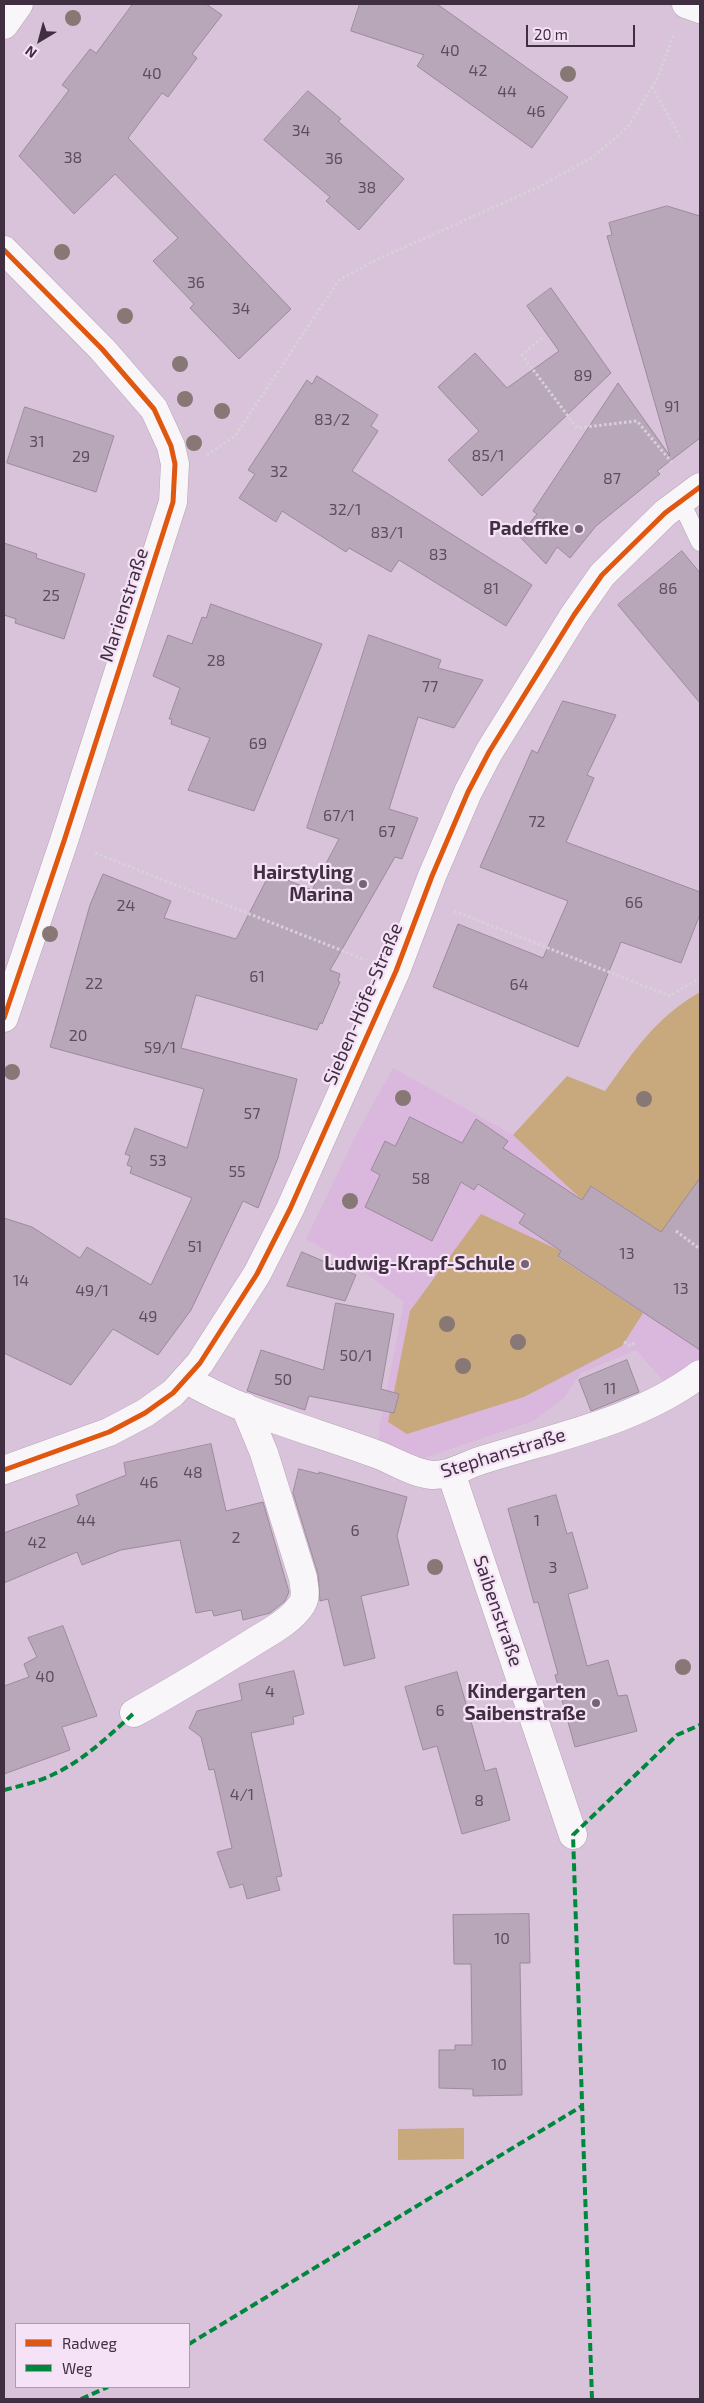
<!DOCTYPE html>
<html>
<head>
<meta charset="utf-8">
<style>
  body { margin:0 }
  #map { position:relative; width:704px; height:2403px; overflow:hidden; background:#d9c3da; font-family:"Exo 2",sans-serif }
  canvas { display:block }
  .frame { position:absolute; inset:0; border:5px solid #3f2f40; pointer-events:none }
  .legend { position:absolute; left:15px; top:2323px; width:175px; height:65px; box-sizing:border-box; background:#f6e2f7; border:1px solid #ad9aae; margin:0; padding:6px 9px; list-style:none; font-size:15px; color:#3f2f40 }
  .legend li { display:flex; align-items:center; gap:10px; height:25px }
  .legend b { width:25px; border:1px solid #ad9aae }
  .north { position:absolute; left:15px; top:15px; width:50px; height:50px; -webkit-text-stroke:4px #f6e2f7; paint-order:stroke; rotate:217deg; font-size:14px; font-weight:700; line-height:20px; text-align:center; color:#3f2f40 }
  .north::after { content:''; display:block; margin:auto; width:18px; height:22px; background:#3f2f40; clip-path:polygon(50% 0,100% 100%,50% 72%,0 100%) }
  .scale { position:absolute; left:526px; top:25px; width:109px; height:22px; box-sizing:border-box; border:2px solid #3f2f40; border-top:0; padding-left:6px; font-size:15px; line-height:18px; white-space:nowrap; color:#3f2f40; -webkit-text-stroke:4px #f6e2f7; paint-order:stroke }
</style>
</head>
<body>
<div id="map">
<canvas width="704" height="2403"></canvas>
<div class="frame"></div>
<ul class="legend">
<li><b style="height:6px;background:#e0570f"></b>Radweg</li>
<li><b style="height:6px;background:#00873e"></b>Weg</li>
</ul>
<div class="north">N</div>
<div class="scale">20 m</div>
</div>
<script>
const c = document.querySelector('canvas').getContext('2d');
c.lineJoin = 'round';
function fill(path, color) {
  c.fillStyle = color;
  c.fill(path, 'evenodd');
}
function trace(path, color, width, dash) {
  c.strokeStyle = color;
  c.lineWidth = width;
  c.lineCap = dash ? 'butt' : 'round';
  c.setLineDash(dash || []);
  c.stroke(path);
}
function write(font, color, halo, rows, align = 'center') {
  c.font = font + ' "Exo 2",sans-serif';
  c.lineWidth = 4.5;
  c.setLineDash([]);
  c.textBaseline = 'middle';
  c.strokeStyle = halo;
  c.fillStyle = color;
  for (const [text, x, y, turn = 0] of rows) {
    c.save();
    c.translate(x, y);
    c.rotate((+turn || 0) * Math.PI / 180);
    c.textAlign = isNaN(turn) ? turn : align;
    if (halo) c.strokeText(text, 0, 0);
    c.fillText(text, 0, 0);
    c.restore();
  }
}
const built = new Path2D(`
  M393,1068L513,1135L582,1200L591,1186L700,1258V1366L667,1385L636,1350L581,1373L563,1399L533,1421L421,1459L379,1445V1430L404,1302L362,1270L306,1239L358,1131Z`);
const green = new Path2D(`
  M700,992V1258L592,1186L582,1200L513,1135L567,1076L605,1091C635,1050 655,1018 700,992Z
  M481,1214L561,1251L558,1257L643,1313L622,1346L524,1397L407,1434L388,1422L410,1311Z
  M464,2128V2159L398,2160V2129Z`);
const building = new Path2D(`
  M133,4H206L222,15L192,54L197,58L168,97L162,93L128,138L291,309L239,359L190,308L194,304L153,261L178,238L115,174L74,214L19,156L69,90L62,85L90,49L96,53Z
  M360,4H437L568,97L532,148L417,66L424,55L351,31Z
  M308,91L341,119L338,121L404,179L359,230L326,201L330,197L264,140Z
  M667,206L700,216V438L657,471L660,474L596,526L570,558L557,547L546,564L519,536L537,514L533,511L618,383L670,456L607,236L612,235L609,223Z
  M551,288L611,373L482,496L448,460L479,431L438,387L475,353L507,388L559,351L527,306Z
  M317,376L378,415L371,426L378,431L352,471L532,585L506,626L399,560L391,572L349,548L346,552L282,511L276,522L239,498L255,474L248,470L307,380L312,384Z
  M25,407L114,436L96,492L7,463Z
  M4,543L37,554L36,558L85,574L64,639L15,623L16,619L4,615Z
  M682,551L700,573V703L618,605Z
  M211,604L322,644L254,811L188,790L210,738L171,724L172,719H169L180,688L153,676L168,635L192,644L202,617L206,618Z
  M369,635L441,660L438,668L483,680L454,728L418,717L389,809L418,818L402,859L395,857L330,970L340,974L338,981L340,982L322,1024L320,1023L317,1030L196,995L181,1048L297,1079L278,1158L258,1208L243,1201L191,1310L158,1355L113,1329L71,1385L4,1353V1218L32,1227L80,1258L87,1247L151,1285L192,1198L130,1173L132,1167L127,1165L130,1156L125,1154L135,1128L187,1148L204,1089L50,1047L90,905L103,874L171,901L164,918L236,939L270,873L312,890L339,839L307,828Z
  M563,701L616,715L587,775L594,778L566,842L700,892V914L681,963L621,942L578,1047L433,987L458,924L543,958L568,901L480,867L532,750L537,753Z
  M410,1117L462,1143L476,1119L508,1141L503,1148L582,1200L591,1186L661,1232L700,1178V1350L558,1256L561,1251L519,1223L525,1214L478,1184L474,1190L461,1182L432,1241L365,1207L380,1175L371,1170L385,1141L395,1146Z
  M302,1252L356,1275L345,1301L287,1286Z
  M336,1303L394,1314L381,1389L399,1394L394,1413L309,1396L305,1410L247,1391L261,1350L323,1370Z
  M627,1360L639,1392L591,1411L579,1380Z
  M211,1444L226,1511L263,1502L289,1592L285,1601L270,1613L243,1620L241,1610L214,1616L212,1610L196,1613L180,1540L121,1550L82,1565L77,1552L4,1583V1533L79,1505L76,1495L126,1475L124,1463Z
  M299,1469L319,1474V1472L407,1497L397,1536L409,1585L361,1596L375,1658L344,1666L328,1599L320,1601L318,1574L293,1493Z
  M556,1495L567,1534L572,1532L588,1588L568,1594L587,1666L608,1660L618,1696L627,1695L637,1731L575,1747L555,1675L558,1674L538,1602L534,1603L508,1509Z
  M63,1626L97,1716L62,1727L70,1750L4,1774V1686L29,1677L24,1664L37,1657L28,1638Z
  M294,1671L304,1714L293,1717L294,1724L251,1733L282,1876L276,1877L280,1890L247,1899L243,1884L230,1888L217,1852L232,1848L214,1769L209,1770L201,1737L189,1728L197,1711L242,1700L239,1684Z
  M457,1672L485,1771L496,1768L510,1820L462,1834L437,1746L423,1750L405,1687Z
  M529,1914L530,1963H520L522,2095L473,2096V2089L439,2088V2050H455V2045H472L471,1964H454L453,1915Z`);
const path = new Path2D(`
  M652,87L682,140
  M542,338L522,355L577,428L637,421L674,465
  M207,455L235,436L339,280L378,259L539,187L593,157L628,127L658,77L674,34
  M95,853L366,960
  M454,911L670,996L700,978
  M676,1231L700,1249
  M624,1342L631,1346L636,1341`);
const lane = new Path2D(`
  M681,502L700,542`);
const street = new Path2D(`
  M686,4L700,9
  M4,25L19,4
  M4,250L102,349L154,409L171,446L175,464L173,502L64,841L4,1018
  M186,1379C244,1414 312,1430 376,1454C395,1461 412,1473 432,1475C449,1476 464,1466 479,1461C554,1437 637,1422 700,1374
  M4,1470L109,1432L145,1413L173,1393L200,1363L257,1274L290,1209L396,971L432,876L468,792L489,752L574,615L602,575L665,513L700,487
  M451,1473L573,1835
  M134,1713C172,1692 210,1669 247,1646C265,1634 290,1623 302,1604C307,1596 304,1587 303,1578L264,1453L245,1407`);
const quiet = new Path2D(`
  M4,1790C20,1786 37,1782 52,1775C83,1761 110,1735 134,1713
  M189,2344L582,2106
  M81,2399L108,2387
  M592,2399L573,1835L677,1735L700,1725`);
const cycleway = new Path2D(`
  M4,250L102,349L154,409L171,446L175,464L173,502L64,841L4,1018
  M4,1470L109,1432L145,1413L173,1393L200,1363L257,1274L290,1209L396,971L432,876L468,792L489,752L574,615L602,575L665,513L700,487`);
const trees = [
  [73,18],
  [568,74],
  [62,252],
  [125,316],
  [180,364],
  [185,399],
  [222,411],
  [194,443],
  [50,934],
  [12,1072],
  [403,1098],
  [644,1099],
  [350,1201],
  [447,1324],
  [518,1342],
  [463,1366],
  [435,1567],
  [683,1667]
];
const markers = [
  [579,529,5,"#756376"],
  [363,884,5,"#756376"],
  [525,1264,5,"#756376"],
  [596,1703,5,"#756376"]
];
const numberNames = [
  ["40",450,51],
  ["42",478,71],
  ["40",152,74],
  ["44",507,92],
  ["46",536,112],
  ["34",301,131],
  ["38",73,158],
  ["36",334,159],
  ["38",367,188],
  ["36",196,283],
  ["34",241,309],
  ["89",583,376],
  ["91",672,407],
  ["83/2",332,420],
  ["31",37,442],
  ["85/1",488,456],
  ["29",81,457],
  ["32",279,472],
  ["87",612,479],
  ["32/1",345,510],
  ["83/1",387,533],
  ["83",438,555],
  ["81",491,589],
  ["86",668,589],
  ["25",51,596],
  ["28",216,661],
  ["77",430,687],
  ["69",258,744],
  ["67/1",339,816],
  ["72",537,822],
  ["67",387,832],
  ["66",634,903],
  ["24",126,906],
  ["61",257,977],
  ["22",94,984],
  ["64",519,985],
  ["20",78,1036],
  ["59/1",160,1048],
  ["57",252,1114],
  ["53",158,1161],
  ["55",237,1172],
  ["58",421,1179],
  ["51",195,1247],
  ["13",627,1254],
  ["14",21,1281],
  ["13",681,1289],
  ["49/1",92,1291],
  ["49",148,1317],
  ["50/1",356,1356],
  ["50",283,1380],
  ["11",610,1389],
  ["48",193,1473],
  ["46",149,1483],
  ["44",86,1521],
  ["1",537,1521],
  ["6",355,1531],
  ["2",236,1538],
  ["42",37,1543],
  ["3",553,1568],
  ["40",45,1677],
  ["4",270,1692],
  ["6",440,1711],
  ["4/1",242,1795],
  ["8",479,1801],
  ["10",502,1939],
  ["10",499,2065]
];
const poiNames = [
  ["Padeffke",569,529],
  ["Hairstyling",353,873],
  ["Marina",353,895],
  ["Ludwig-Krapf-Schule",515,1264],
  ["Kindergarten",586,1692],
  ["Saibenstraße",586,1714]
];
const streetNames = [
  ["Marienstraße",124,605,-72],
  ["Sieben-Höfe-Straße",363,1004,-67],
  ["Stephanstraße",503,1453,-17],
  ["Saibenstraße",498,1611,71]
];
fill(built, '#dab7dc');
fill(green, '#c8a87d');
fill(building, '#b8a7b8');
trace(building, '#9b8a9c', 1);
trace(lane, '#b6a4b6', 19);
trace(street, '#b6a4b6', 29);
trace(path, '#d7d1d8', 3, [2.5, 2.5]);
trace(lane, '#f9f6f9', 18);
trace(street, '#f9f6f9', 28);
trace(quiet, '#00873e', 4, [8, 4]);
trace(cycleway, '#e0570f', 5);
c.fillStyle = '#877775';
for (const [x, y] of trees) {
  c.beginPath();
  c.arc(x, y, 8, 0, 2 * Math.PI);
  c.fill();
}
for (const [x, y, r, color] of markers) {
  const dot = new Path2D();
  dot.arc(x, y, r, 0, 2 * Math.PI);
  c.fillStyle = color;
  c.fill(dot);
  trace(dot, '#f6e2f7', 2);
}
write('16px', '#5d4d5e', null, numberNames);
write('bold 19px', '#3f2f40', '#f6e2f7', poiNames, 'right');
write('19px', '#3f2f40', '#f6e2f7', streetNames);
</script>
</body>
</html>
